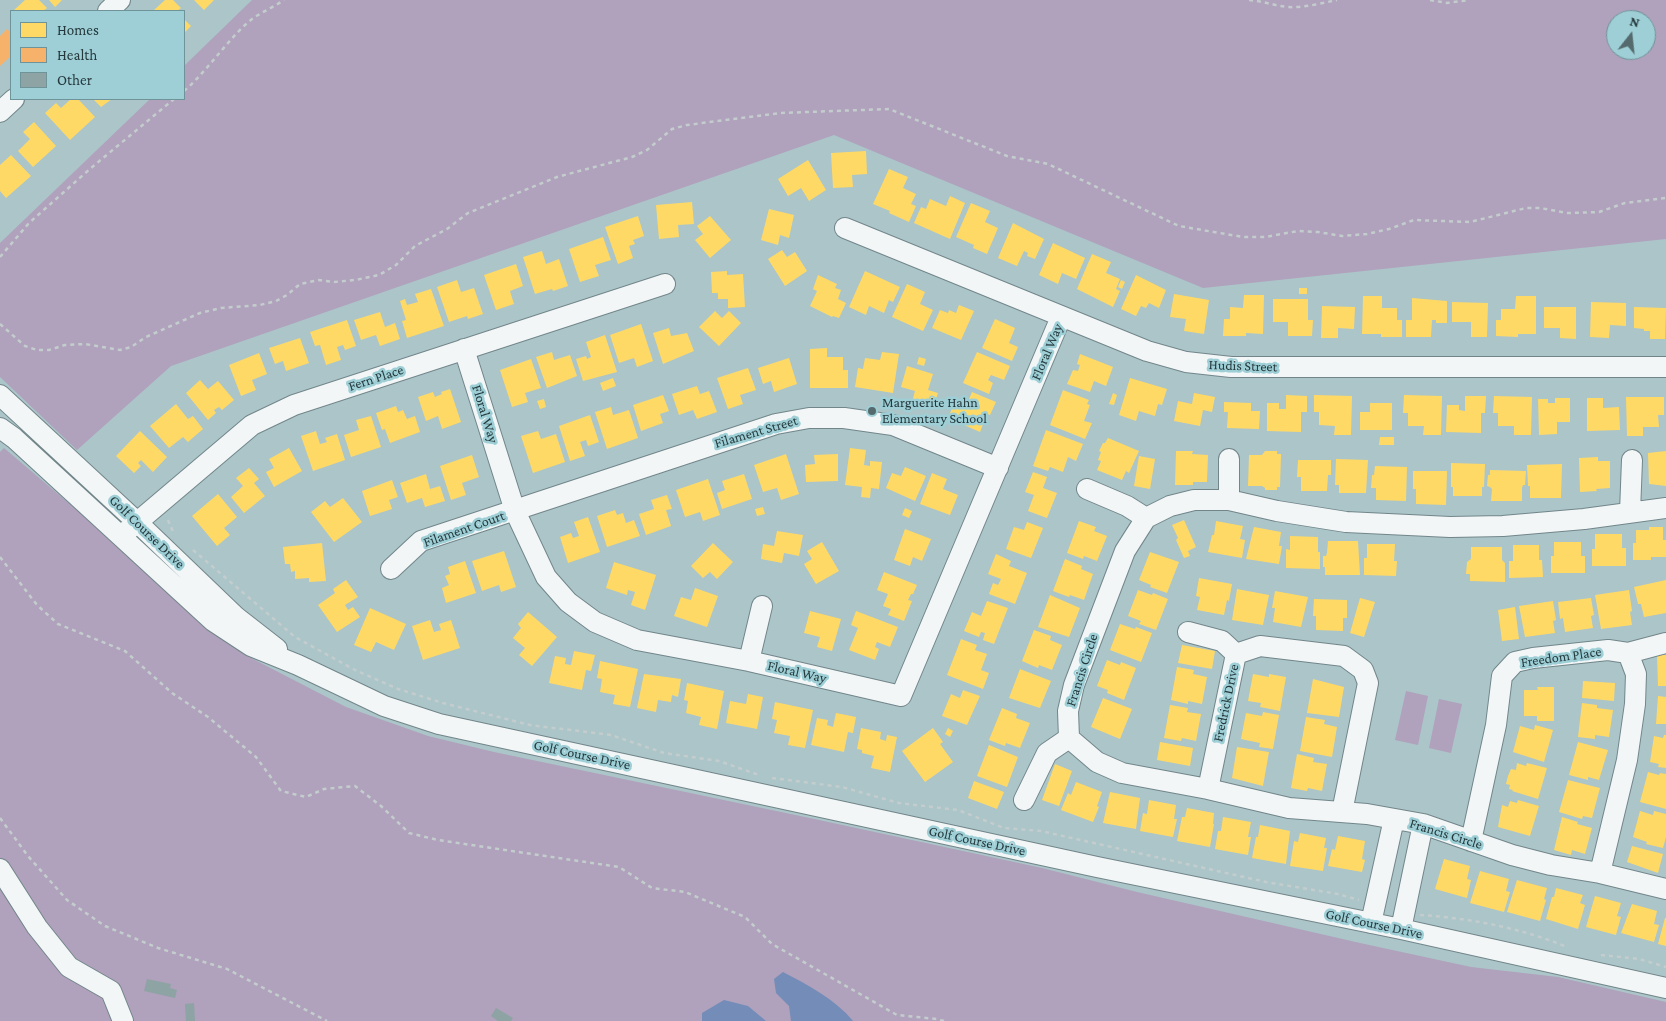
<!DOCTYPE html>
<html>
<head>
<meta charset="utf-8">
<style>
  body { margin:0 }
  #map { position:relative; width:1666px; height:1021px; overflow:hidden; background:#abc5c9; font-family:"Crimson Pro",serif }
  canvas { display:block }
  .legend { position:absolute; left:10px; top:10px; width:175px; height:90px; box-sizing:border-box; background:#9ecfd6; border:1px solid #6e9398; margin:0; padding:6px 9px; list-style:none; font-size:15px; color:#25393c }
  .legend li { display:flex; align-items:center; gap:10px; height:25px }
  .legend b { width:25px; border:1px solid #6e9398 }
  .north { position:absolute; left:1606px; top:10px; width:50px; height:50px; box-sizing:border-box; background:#9ecfd6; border:1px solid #6e9398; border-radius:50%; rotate:16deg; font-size:14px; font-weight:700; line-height:20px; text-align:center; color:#25393c }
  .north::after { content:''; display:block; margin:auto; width:18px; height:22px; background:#546a6d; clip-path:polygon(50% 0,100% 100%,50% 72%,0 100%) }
</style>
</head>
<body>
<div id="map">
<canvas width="1666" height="1021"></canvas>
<ul class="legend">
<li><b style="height:14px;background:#ffd966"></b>Homes</li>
<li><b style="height:14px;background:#f6b26b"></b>Health</li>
<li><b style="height:14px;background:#8ea3a4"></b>Other</li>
</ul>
<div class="north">N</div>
</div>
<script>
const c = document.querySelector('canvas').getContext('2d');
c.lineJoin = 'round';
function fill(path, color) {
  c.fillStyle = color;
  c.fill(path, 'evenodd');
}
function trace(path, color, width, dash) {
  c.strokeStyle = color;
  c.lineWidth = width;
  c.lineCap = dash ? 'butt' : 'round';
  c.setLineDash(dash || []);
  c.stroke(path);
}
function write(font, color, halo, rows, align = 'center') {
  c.font = font + ' "Crimson Pro",serif';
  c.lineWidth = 5;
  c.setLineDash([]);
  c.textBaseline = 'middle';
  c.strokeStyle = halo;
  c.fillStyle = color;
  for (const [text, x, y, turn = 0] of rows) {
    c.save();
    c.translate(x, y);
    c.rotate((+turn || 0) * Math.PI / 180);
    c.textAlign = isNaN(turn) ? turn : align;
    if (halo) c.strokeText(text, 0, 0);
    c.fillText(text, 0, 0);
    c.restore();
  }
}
const green = new Path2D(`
  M252,0H1666V239L1203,288L834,135L171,366L77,450L0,377V243L150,99H184V66ZM1616,20H1646V50H1616Z
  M4,448L91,522L211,630L253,659L346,707L428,736L494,752L805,817L1042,868L1137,892L1360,943L1471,967L1558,977L1666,1002V1021H0V452Z
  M1406,691L1428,696L1418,745L1395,740Z
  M1439,699L1462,704L1451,753L1429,748Z`);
const water = new Path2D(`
  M783,972C808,985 835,999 853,1021H791L789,1006L776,993L774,979Z
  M724,1000L748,1006L766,1021H702V1013Z`);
const homes = new Path2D(`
  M25,0H39L47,8L43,11H13Z
  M49,0H62L55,7Z
  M165,0H173L181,8L177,11H156L154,10Z
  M194,0H214L204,10Z
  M184,19L191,26L184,33Z
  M71,99H78L95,117L70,140L45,113L56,103L61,108Z
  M93,99H112L101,107Z
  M34,122L56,146L33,167L18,151L30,139L23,132Z
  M866,151L867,174L852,175L853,187L833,188L831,153Z
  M11,155L31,176L6,198L0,191V165Z
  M808,160L826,190L809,201L801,188L788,196L778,179Z
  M889,169L908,177L903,188L916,194L911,204L916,206L909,222L889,213L890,211L873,204Z
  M950,196L965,203L950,239L914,223L921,207L926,209L930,199L946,206Z
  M692,202L694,224L678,225L679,237L659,239L656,205Z
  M971,203L990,211L985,222L998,228L987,254L973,248L974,245L956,237Z
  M769,209L794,215L789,238L780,235L778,245L761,240Z
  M638,216L644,236L633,240L635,244L629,246L633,258L618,264L605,227Z
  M710,216L731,240L710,258L695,240L703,234L697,226Z
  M1013,223L1044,239L1035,259L1027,256L1028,253L1024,251L1017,266L998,258Z
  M603,237L611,260L595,265L599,276L580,282L569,249Z
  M1053,243L1085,258L1076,279L1062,273L1058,284L1039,275Z
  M782,250L787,257L795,252L807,271L785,286L768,259Z
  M542,251L546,264L559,259L568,286L553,291L552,289L535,294L523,257Z
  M1092,254L1111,262L1106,273L1120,279L1116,289L1120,291L1113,307L1077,289Z
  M516,264L523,286L510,291L514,304L496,310L484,275Z
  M727,271V275L743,274L745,307L728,308V299H718V293H712L711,272Z
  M865,271L900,287L893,302L889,300L884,313L869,306L866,315L849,307Z
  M818,275L837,284L835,288L841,290L838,299L846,303L839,318L833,316L832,317L810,306L817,291L813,289Z
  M1136,275L1166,290L1159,308L1149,303L1146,308L1141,306L1136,316L1121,309Z
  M457,280L461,292L474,288L483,314L468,319L467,316L449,322L437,287Z
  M1121,280L1125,282L1122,289L1118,287Z
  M907,284L925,292L920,304L933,310L923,331L892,317Z
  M1299,288H1307V294H1299Z
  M431,289L444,326L407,338L402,321L406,320L400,301L405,299L407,305L418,302L415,294Z
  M1174,294L1209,300L1204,334L1184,331L1186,319L1170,317Z
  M1244,295H1264L1263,334L1246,333V336H1223L1224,319H1230V307L1243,308Z
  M1363,296H1382V308H1397V320H1402V337H1381V334H1362Z
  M1516,296H1536V334H1518V337L1496,336V320H1501V309H1515Z
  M1412,298L1447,301V323H1436V320H1432L1431,337H1406V320H1412Z
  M1273,299H1308V320H1313L1312,336H1288V322H1273Z
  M1452,302L1488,303L1487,337H1471V322H1452Z
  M1591,302L1626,303V326L1610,325L1609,338L1590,337Z
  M959,305L974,311L961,340L932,328L940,310L948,313L949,310L956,313Z
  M1322,306L1355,307L1354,329L1338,328V338H1321Z
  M1544,307H1576V339L1560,338V328H1544Z
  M1634,307L1666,308L1665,339H1650V331H1644V329L1634,328Z
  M715,311L722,318L729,311L741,323L719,346L699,327Z
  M380,312L385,327L395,323L400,339L380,346L376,335L361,340L354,320Z
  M995,319L1015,328L1009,343L1018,347L1012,361L982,348Z
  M347,320L356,346L345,350L343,345L337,347L341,360L326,365L320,345L315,346L310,332Z
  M641,324L653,361L637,367L634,358L619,363L610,335Z
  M669,328L671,336L687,333L694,351L663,364L653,333Z
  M605,335L617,372L583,381L576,359L586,356L587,359L591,357L586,342Z
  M300,338L309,363L286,371L283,361L275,364L269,348Z
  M827,348V357H843V370H848V388H810V349Z
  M552,352L554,360L570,355L577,376L547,388L536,357Z
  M882,352L899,354L893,393L855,387L858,368L863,369L865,358L880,360Z
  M977,352L1010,366L1004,380L991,375L988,380L993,383L989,394L963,383Z
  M259,353L267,374L252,380L256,390L241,396L229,365Z
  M1080,354L1113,367L1106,386L1094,381L1090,392L1067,384L1073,370L1078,371L1080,365L1077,364Z
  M919,357L926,359L924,366L917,364Z
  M789,358L797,384L774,392L771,381L763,384L758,368Z
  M531,359L541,388L525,393L528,402L512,407L500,370Z
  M907,366L933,374L928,390L938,393L933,408L912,402L915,391L901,387Z
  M748,368L756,390L740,395L743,404L728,409L717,378Z
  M613,378L616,386L603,391L600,383Z
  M1130,378L1167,389L1162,405L1158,404L1155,416L1139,411L1136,421L1119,415Z
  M200,380L208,389L218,381L234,400L222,410L219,407L214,410L216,413L208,420L186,393Z
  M697,386L700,394L709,391L717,412L697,419L693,410L679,415L672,394Z
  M450,389L461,422L442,429L438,416L426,421L418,397L433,392L435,397L442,394L441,392Z
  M1063,390L1089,400L1087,404L1090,405L1084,421L1092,423L1085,439L1050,425Z
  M972,392L996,402L990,415L987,414L980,432L948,418L956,399L967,404Z
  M1113,393L1117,395L1114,405L1109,404Z
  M1194,393L1215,397L1212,412L1203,410L1200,426L1174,421L1178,401L1192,404Z
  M663,395L669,411L660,414L663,423L641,431L633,405Z
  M1286,395L1307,396V412H1301V432L1267,431V403H1279V409H1286Z
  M1314,395L1352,396L1351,435H1334L1335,426L1319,425V412H1314Z
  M1404,395L1442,396L1441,435H1423L1424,426H1408V413H1403Z
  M1465,396H1486L1485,413H1481V433L1446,432L1447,405H1459V410L1465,411Z
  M1494,396L1532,397L1531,435H1514V426H1498V413H1493Z
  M1626,397H1664V415H1658L1659,427H1643V436H1627Z
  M1555,398H1570V422H1557V434L1539,435L1538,399H1548V403H1555Z
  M1587,398H1603V408L1619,407L1620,430L1587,431Z
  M544,399L546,407L540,409L537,401Z
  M1224,402L1251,403V411H1260L1259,429L1227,428L1228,412H1224Z
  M1370,403H1392V430H1360V412H1370Z
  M176,404L188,419L193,416L203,429L188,442L183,437L169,448L150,426Z
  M396,406L398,412L403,410L407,419L415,416L420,432L390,443L385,429L382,430L376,413Z
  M611,407L613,415L629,410L638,438L607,449L595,412Z
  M590,415L599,442L588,446L586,440L580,442L585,456L570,461L559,426Z
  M371,416L381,447L351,457L344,435L359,430L356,420Z
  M1046,430L1083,444L1076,461L1068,457L1063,472L1050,467L1048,471L1033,466Z
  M140,431L167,457L153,472L141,460L138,463L141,466L134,473L116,456Z
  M316,431L320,444L327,442L325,438L337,434L345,460L313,471L301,436Z
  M538,431L541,439L556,434L565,462L533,473L521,436Z
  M1380,437H1394V445H1379Z
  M1108,438L1139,451L1129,473L1126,471L1122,480L1097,470L1101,461L1098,460L1101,452L1099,451L1103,443H1105Z
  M289,448L302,471L274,487L266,472L274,468L269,459Z
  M850,448L866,450L864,465L870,466V461L882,462L879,489L871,488L870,498L861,497L862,487L845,485Z
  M1176,451H1193L1192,454L1208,455L1207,482H1193V485H1175Z
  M1265,451H1277V454H1281L1280,487H1277V490H1265V488L1262,486H1248L1249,455H1262Z
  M1666,451V486L1649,484L1648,453Z
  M786,454L799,494L781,500L777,488L763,492L754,465Z
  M838,454V481L806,482L805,465L815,464L814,455Z
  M472,455L479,477L462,483L466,495L451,500L440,466Z
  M1139,456L1155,459L1150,489L1134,486Z
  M1598,457V461H1610V488L1596,489L1597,491L1580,492L1579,458Z
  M1336,459L1368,460L1366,493H1339V485H1335Z
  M1298,460H1331V475H1328L1327,491H1301V477H1297Z
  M1451,463L1485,464L1484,487H1482V496H1453V487H1451Z
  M1562,464L1561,498H1530V486H1528L1527,465Z
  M1375,466L1407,467L1406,501L1376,500V488H1371L1372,475H1374Z
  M905,467L926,476L915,501L886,488L892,473L901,476Z
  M249,468L259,479L254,483L265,496L244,513L231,497L243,486L236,478Z
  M1490,470L1526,471L1525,485H1523L1522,488V501H1491L1492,489L1490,487L1487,486L1488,475H1490Z
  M1413,471H1447L1446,505L1416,504V489H1413Z
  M1033,472L1047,477L1043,488L1057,493L1047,518L1028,511L1034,495L1025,492Z
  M932,473L947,479L943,489L958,495L950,515L920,504Z
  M426,474L430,489L440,486L445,501L425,507L422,498L407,503L400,483Z
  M744,474L752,499L722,509L717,493L725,490L722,481Z
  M708,479L720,515L703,521L700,512L685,517L676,490Z
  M392,480L398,497L389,500L392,509L370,516L362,491Z
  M218,494L237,517L224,528L230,535L217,546L192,516Z
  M667,495L672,509L666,510L671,526L646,535L639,514L654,509L651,500Z
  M343,498L362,522L334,542L311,512L325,501L330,507Z
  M763,507L765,514L757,516L755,509Z
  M905,508L912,511L909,518L902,515Z
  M615,510L617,515L623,513L626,523L634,520L640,536L607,547L597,516Z
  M588,517L600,552L568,563L560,537L571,533L573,538L579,536L574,522Z
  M1184,520L1196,547L1188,551L1190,556L1184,558L1176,540L1178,538L1172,525Z
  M1079,521L1096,527L1094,531L1107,536L1097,561L1084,556L1083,559L1067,553Z
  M1216,521L1243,526L1240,539L1245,540L1242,558L1208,552L1212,535H1214Z
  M1027,522L1043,528L1031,558L1006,549L1014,527L1024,530Z
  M1254,527L1281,532L1279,546H1282L1279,564L1246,559Z
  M1649,527H1663V540H1666V557H1651V560H1633V543H1636V530H1649Z
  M905,529L931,539L922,561L913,557L910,566L894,560Z
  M777,531L803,535L799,556L784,553L782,563L761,559L763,544L774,546Z
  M1595,534H1622V548H1626V566H1592V549H1595Z
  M1290,536L1318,537V552H1320V569L1286,568V549L1290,550Z
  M1328,541H1358L1360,575H1325V567H1323V556H1326L1327,553Z
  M822,542L839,571L816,584L804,564L812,559L807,551Z
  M1554,542H1581V556H1585V573H1551V556H1554Z
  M322,543L326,581L309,582V578L295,579V571L291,572L290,564H285L283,547Z
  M713,543L733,562L717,579L710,572L703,578L691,566Z
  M1367,544H1395L1394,561H1397L1396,576L1364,575V558H1367Z
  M1513,545H1539V560H1542L1543,577L1509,578V561H1513Z
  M1471,547H1502V560L1505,563V582L1470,581V574H1466L1467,562L1471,559Z
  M504,551L516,587L501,592L499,585L482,591L472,561Z
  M1150,552L1179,562L1167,593L1150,587L1151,585L1139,580Z
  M996,554L1011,561L1009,566L1027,573L1015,604L989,594L993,583L998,585L1001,579L988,574Z
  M1065,559L1082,566L1081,569L1093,574L1084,600L1070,595L1069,597L1053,591Z
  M465,561L476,593L446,603L442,588L449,585L445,576L450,574L448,567Z
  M614,562L656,575L645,610L631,605L635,592L628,590L627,595L606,588Z
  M884,572L917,585L913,594H911L908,600L912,601L904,621L888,615L891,609L883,606L888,594L877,590Z
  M1199,578L1232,584L1229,601L1227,600L1224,615L1197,610L1200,597L1196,596Z
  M346,580L358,597L345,605L348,610L353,607L360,617L337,632L318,605L335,593L333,589Z
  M1666,580V613L1644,617L1641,604H1638L1634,587Z
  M695,588L718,596L707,627L674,616L681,597L691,600Z
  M1237,589L1269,595L1263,625L1232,620Z
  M1138,590L1152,595L1153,593L1168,599L1156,630L1139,624L1141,621L1128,616Z
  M1629,590L1632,611L1630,612L1632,625L1601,629L1595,595Z
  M1275,591L1308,597L1301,627L1273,622L1275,608H1272Z
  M1050,595L1080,608L1069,637L1038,627Z
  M1360,598L1375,602L1364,637L1350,633Z
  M1591,598L1594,615L1591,616L1593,628L1565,632L1563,618L1560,619L1558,602Z
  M1314,599L1347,600V618H1343V631L1316,630V616H1313Z
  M987,601L1008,608L994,644L983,640L985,633L981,632L979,637L964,631L972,612L981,616Z
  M1553,601L1556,620L1553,621L1555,633L1525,637L1519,606Z
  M1515,607L1519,639L1502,641L1498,610Z
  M370,608L406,624L394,650L376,642L371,652L354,645Z
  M810,611L841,619L832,651L817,647L820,637L804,633Z
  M856,611L898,627L890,647L877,642L875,647L879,649L875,660L849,650L858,628L851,625Z
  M528,612L557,637L532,666L519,655L525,648L513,638L521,628L518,624Z
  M430,620L434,632L441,630L439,624L451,620L460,648L423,660L412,626Z
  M1120,624L1135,629L1136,627L1152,633L1141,662L1110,650Z
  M1034,630L1051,636L1050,640L1062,645L1052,670L1039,665L1038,668L1022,661Z
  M961,639L977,645L975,650L987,654L981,670L989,673L983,689L947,675Z
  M1182,645L1215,651L1212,669L1178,663Z
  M574,651L595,655L591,671L586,670L582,690L549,683L555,656L566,658L565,664L571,665Z
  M1657,655H1666V686H1658Z
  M1107,660L1120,665L1121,662L1136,668L1124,700L1107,693L1108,690L1097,686Z
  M600,661L638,669L630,707L613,704L615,695L600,692L602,679L597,678Z
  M1177,667L1194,670L1193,674L1207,677L1202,704L1188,701V704L1171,700Z
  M1020,669L1051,681L1040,708L1009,698Z
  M644,674L681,679L678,697L672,695L671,702L658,700L656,712L637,708Z
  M1253,674L1269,677V674L1286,677L1280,711L1260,707L1261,703L1248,701Z
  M1313,679L1344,687L1339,717L1307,713Z
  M1583,681L1615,683L1614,701L1582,698Z
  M687,683L724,691L717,729L699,725L701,717L686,713L688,701L684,700Z
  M1537,687H1554V721H1537V716H1524V690H1538Z
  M963,690L980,696L967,725L942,716L951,694L960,698Z
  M748,694L763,697L757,729L726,723L730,701L746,704Z
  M1658,696L1666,697V724H1656Z
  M1103,698L1132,709L1120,739L1091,727Z
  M775,702L813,710L805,748L788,745L790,736L774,733L777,720L772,719Z
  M1582,703L1597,705V708L1613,710L1609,737L1595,735V739L1578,737Z
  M1170,705L1188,708L1187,712L1201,714L1196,741L1182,738L1181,741L1164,738Z
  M1002,708L1017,714L1016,718L1030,723L1020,748L1006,743L1005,746L989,740Z
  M1263,712L1279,715L1273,749L1259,747L1260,743L1241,739L1246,713L1262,716Z
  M836,713L856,717L853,733L848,732L844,752L811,745L817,718L828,720L827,725L833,727Z
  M1306,717L1325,720L1324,724L1337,727L1332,757L1300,751Z
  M1535,725L1553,730L1544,762L1513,752L1520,726L1534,730Z
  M861,728L881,732L880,739L886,741L887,735L897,737L890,772L871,768L874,756L862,753V750L857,749Z
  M933,728L943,742L940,744L953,762L925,782L902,751Z
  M948,728L953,731L950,737L945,734Z
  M1664,735H1666V768L1658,767L1659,764L1650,762L1654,736L1663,738Z
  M1160,742L1193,748L1190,766L1157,760Z
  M1578,742L1608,750L1599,780L1588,777V780L1569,775Z
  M989,745L1018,757L1007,787L977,776Z
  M1237,747L1269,752L1263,786L1232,778Z
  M1297,754L1314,758L1313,762L1327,764L1322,791L1308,788L1307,791L1291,788Z
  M1517,763L1526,766L1527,763L1547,768L1538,799L1512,791L1513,790L1509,789L1510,785L1506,784L1508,776L1511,769L1516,770Z
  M1055,764L1072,771L1059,806L1042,800Z
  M1648,772L1659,775L1660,773L1666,774V809L1640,802Z
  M1568,780L1600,788L1592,818L1583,816L1582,819L1559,812Z
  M974,781L1004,792L997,809L968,798Z
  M1076,782L1102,792L1097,806L1099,807L1093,822L1061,810L1068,793L1071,795Z
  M1110,792L1140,798L1136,829L1103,823Z
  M1149,800L1176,805L1174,819H1177L1173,837L1140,831L1143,813L1147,814Z
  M1518,800L1539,806L1530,836L1498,827L1502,805L1508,807L1510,801L1517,803Z
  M1187,808L1214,813L1213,824H1214L1210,847L1177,841L1182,817H1185Z
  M1640,811L1653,815L1654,811L1666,814V837L1663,848L1646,844L1647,842L1633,837Z
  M1223,817L1251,822L1248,837H1251L1248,855L1215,849L1218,831H1221Z
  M1562,817L1578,822L1577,824L1592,828L1585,854L1572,850L1571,855L1554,850Z
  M1260,825L1290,831L1286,864L1252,858L1256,837H1258Z
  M1300,833L1326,838L1324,848H1327L1323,871L1290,866L1294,841L1298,842Z
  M1338,836L1365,841L1362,859L1365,860L1362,872L1328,866L1332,849L1335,850Z
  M1632,846L1663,854L1658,873L1627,862Z
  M1444,859L1470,866L1467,879L1471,880L1467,898L1435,889Z
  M1480,871L1509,879L1506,891L1510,892L1504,912L1470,903Z
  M1517,880L1547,888L1544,899L1546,900L1540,921L1507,912Z
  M1556,888L1583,895L1580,903L1585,905L1578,929L1546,919L1552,897H1554Z
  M1595,896L1621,903L1617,916L1621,917L1616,935L1586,927Z
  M1632,904L1657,911L1654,924L1659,925L1654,942L1621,933Z
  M1665,918H1666V946L1658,944Z`);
const health = new Path2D(`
  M7,29L11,33V56L0,66V36Z`);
const building = new Path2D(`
  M147,979L171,984L170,988L177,990L175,998L144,991Z
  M194,1003L195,1021H186L185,1004Z
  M496,1008L513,1018L511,1021H498L491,1016Z`);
const path = new Path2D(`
  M1249,0C1263,1 1275,6 1289,7C1304,8 1322,3 1337,0
  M1430,0L1447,3L1469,0
  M184,91C207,71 223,46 245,25C256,14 271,9 284,0
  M0,257L29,223L91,168L174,99
  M0,324L25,346L37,350H49L65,345L85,344L120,350L131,347L146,337L200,313L221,308L260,305L276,301L287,295L300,284L319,280L334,282L355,280L379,275L396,265L415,246L447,229L468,213L557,177L632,157L647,150L672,129L687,125L780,113L889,109L1007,156L1048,164L1179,226L1243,237H1265L1298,231L1318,232L1342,236L1367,234L1389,229L1414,220L1470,222L1526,208H1540L1567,213L1599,212L1625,203L1666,198
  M168,520L174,534
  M193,550L295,637L355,670L398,689L443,703L530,725L611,735L664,753L719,761L759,775
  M0,557L37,605L58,624L125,651L172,693L208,717L256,757L281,791L306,797L324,789L355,786L381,806L409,833L438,840L619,867L652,888L685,892L745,917L772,944L897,1015L937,1019L944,1021
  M772,778L842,787L899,803L958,810L1004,828L1041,831L1266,882L1338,894L1359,900
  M0,818L28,856L67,900L105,926L158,948L227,969L327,1021
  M1420,915C1469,918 1521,928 1567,947
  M1601,955L1639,959L1666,967`);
const minor = new Path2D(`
  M108,11L120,0
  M0,112L14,99
  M845,228L1147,351L1186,362L1231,367H1666
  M464,349L515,511L546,577L568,602L595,622L637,640L749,661L901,696L1061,317
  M0,395L137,522L236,617L277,649
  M0,428L14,438L213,621L251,646L298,665L384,706L439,724L1097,867L1401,929L1666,988
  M1229,459V500
  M1087,489L1127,506L1146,518
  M1666,508L1584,519L1503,526L1450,527L1346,522L1277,511L1229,500H1194L1170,506L1146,518L1125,551L1074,685L1068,711L1069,738L1097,762L1122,773L1208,789L1289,808L1367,814L1423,824L1512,855L1551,865L1600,873L1666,889
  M1630,512L1632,460
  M121,536L252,425L294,405L665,284
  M391,569L421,541L776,424L809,418H844L893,425L998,468
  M1188,632L1222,641L1236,654
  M1628,653L1666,643
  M1236,654L1260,646L1344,656L1363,670L1368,683L1342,812
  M749,661L762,606
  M1208,789L1236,654
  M1024,800L1047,753L1069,738
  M1471,841L1496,725L1502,676L1515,662L1533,658L1608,650L1628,653L1636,674L1635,704L1627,760L1600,873
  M0,869L37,927L69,967L111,991L123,1021
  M1371,923L1394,819
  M1401,929L1423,824`);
const markers = [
  [872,411,5,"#546a6d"]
];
const streetNames = [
  ["Floral Way",1047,352,-67],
  ["Hudis Street",1243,366,2],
  ["Fern Place",376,378,-18],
  ["Floral Way",485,414,73],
  ["Filament Street",756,432,-16],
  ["Filament Court",464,529,-19],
  ["Golf Course Drive",147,532,44],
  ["Freedom Place",1561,657,-8],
  ["Francis Circle",1082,670,-72],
  ["Floral Way",797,672,13],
  ["Fredrick Drive",1226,703,-78],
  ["Golf Course Drive",582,755,12],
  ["Francis Circle",1446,834,17],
  ["Golf Course Drive",977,841,12],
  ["Golf Course Drive",1374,924,12]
];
const poiNames = [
  ["Marguerite Hahn",882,403],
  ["Elementary School",882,419]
];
fill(green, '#b0a1bc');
fill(water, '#748cb8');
fill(homes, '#ffd966');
fill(health, '#f6b26b');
fill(building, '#8ea3a4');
trace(minor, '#72868a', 22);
trace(path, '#c4cdcd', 2.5, [4, 4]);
trace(minor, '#f2f6f7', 20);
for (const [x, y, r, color] of markers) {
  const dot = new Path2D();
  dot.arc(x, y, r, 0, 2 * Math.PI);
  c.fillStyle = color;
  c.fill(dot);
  trace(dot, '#9ecfd6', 2);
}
write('14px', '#25393c', '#9ecfd6', streetNames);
write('14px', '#25393c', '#9ecfd6', poiNames, 'left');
</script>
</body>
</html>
